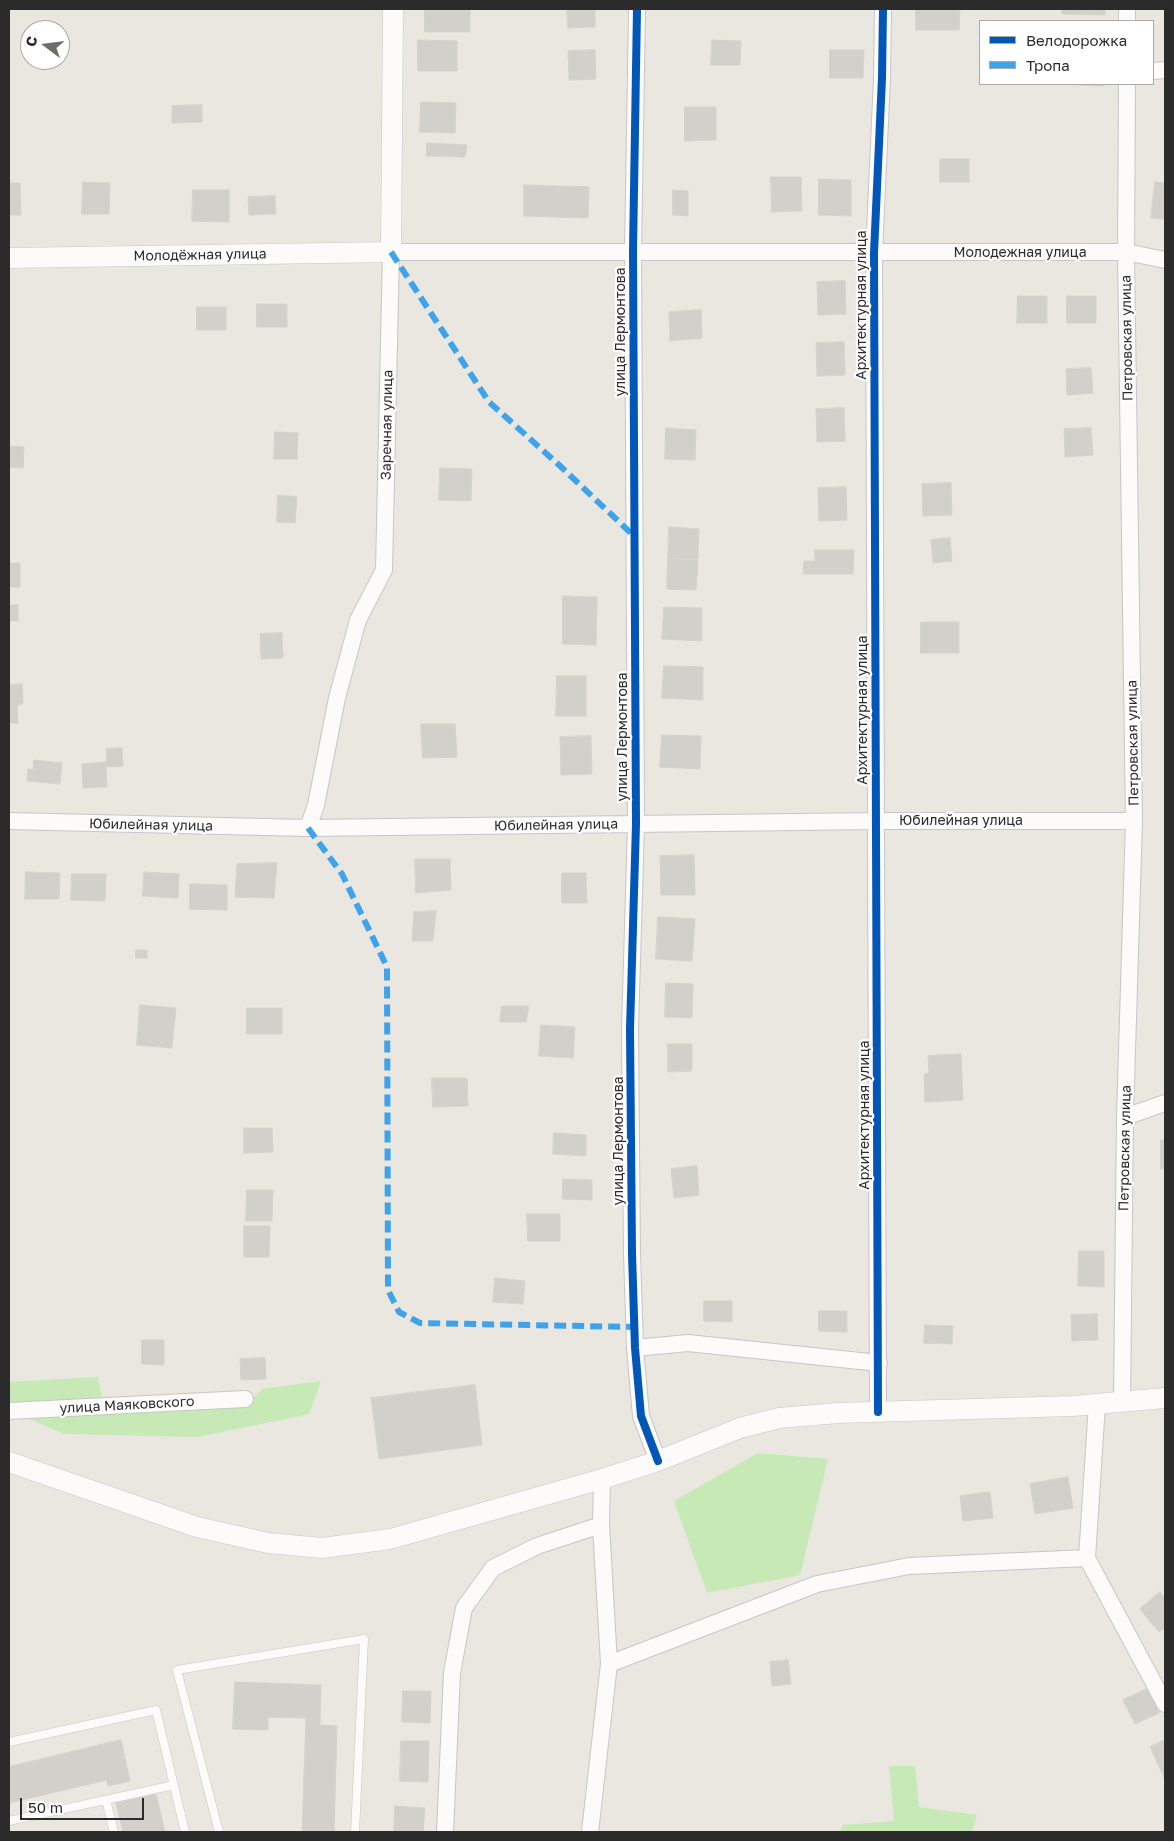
<!DOCTYPE html>
<html>
<head>
<meta charset="utf-8">
<style>
  body { margin:0 }
  #map { position:relative; width:1174px; height:1841px; overflow:hidden; background:#eae7e0; font-family:"Golos Text",sans-serif }
  canvas { display:block }
  .frame { position:absolute; inset:0; border:10px solid #2b2b2b; pointer-events:none }
  .legend { position:absolute; left:979px; top:20px; width:175px; height:65px; box-sizing:border-box; background:#fff; border:1px solid #aaa; margin:0; padding:6px 9px; list-style:none; font-size:15px; color:#2b2b2b }
  .legend li { display:flex; align-items:center; gap:10px; height:25px }
  .legend b { width:25px; border:1px solid #aaa }
  .north { position:absolute; left:20px; top:20px; width:50px; height:50px; box-sizing:border-box; background:#fff; border:1px solid #aaa; border-radius:50%; rotate:285deg; font-size:14px; font-weight:700; line-height:20px; text-align:center; color:#2b2b2b }
  .north::after { content:''; display:block; margin:auto; width:18px; height:22px; background:#6e6d6a; clip-path:polygon(50% 0,100% 100%,50% 72%,0 100%) }
  .scale { position:absolute; left:20px; top:1798px; width:124px; height:22px; box-sizing:border-box; border:2px solid #2b2b2b; border-top:0; padding-left:6px; font-size:15px; line-height:18px; white-space:nowrap; color:#2b2b2b; -webkit-text-stroke:4px #fff; paint-order:stroke }
</style>
</head>
<body>
<div id="map">
<canvas width="1174" height="1841"></canvas>
<div class="frame"></div>
<ul class="legend">
<li><b style="height:6px;background:#0057b8"></b>Велодорожка</li>
<li><b style="height:6px;background:#3ea3eb"></b>Тропа</li>
</ul>
<div class="north">С</div>
<div class="scale">50 m</div>
</div>
<script>
const c = document.querySelector('canvas').getContext('2d');
c.lineJoin = 'round';
function fill(path, color) {
  c.fillStyle = color;
  c.fill(path, 'evenodd');
}
function trace(path, color, width, dash) {
  c.strokeStyle = color;
  c.lineWidth = width;
  c.lineCap = dash ? 'butt' : 'round';
  c.setLineDash(dash || []);
  c.stroke(path);
}
function write(font, color, halo, rows, align = 'center') {
  c.font = font + ' "Golos Text",sans-serif';
  c.lineWidth = 4.5;
  c.setLineDash([]);
  c.textBaseline = 'middle';
  c.strokeStyle = halo;
  c.fillStyle = color;
  for (const [text, x, y, turn = 0] of rows) {
    c.save();
    c.translate(x, y);
    c.rotate((+turn || 0) * Math.PI / 180);
    c.textAlign = isNaN(turn) ? turn : align;
    if (halo) c.strokeText(text, 0, 0);
    c.fillText(text, 0, 0);
    c.restore();
  }
}
const green = new Path2D(`
  M98,1377L104,1411L248,1404L262,1389L321,1381L309,1414L198,1437L64,1434L9,1410V1382Z
  M758,1453L828,1459L800,1575L707,1593L674,1501Z
  M889,1766H915L919,1807L977,1815L972,1832H840L842,1825L894,1821Z`);
const building = new Path2D(`
  M425,9H470V32H425Z
  M567,9H595V27L568,28Z
  M916,9H960L959,30H916Z
  M1062,9H1105V15L1062,14Z
  M418,40L457,41V71H418Z
  M712,40L741,41L740,65H711Z
  M595,50L596,79L569,80L568,51Z
  M830,50H864L863,78H830Z
  M1060,84H1104V86Z
  M421,102L456,103L455,133L420,132Z
  M202,105V122L172,123V106Z
  M685,107H716V140L685,141Z
  M427,143L467,145L465,157L427,156Z
  M940,159H969V182H940Z
  M771,177H801L802,211L772,212Z
  M819,179L851,180V216L819,215Z
  M83,182L110,183L109,214H82Z
  M1155,182L1165,183V219L1151,218Z
  M9,183H20L21,215H9Z
  M524,185L589,187L588,218L524,216Z
  M193,190H229V222L192,221Z
  M673,190L688,191V216L673,215Z
  M275,196L276,214L249,215L248,197Z
  M845,281L846,314L818,315L817,282Z
  M1018,296H1047V323H1017Z
  M1067,296H1096V323H1067Z
  M257,304H287V327H257Z
  M197,307H226V330H197Z
  M701,310L702,338L670,341L669,312Z
  M844,342L845,375L817,376L816,343Z
  M1091,368L1093,393L1067,395L1066,369Z
  M844,408L845,441L817,442L816,409Z
  M666,428L696,430L695,460L665,459Z
  M1091,428L1093,455L1065,457L1064,429Z
  M275,432L298,433L297,459H274Z
  M9,446L24,447L23,468L9,467Z
  M440,468L472,469L471,501L439,500Z
  M951,483L952,515L923,516L922,484Z
  M846,487L847,520L819,521L818,488Z
  M278,495L297,497L295,523L277,522Z
  M669,527L699,529L698,559L668,558Z
  M950,538L952,561L933,563L931,540Z
  M815,550H854L853,574H803L804,561H815Z
  M668,559L698,560L696,590L667,589Z
  M9,563H20V587H9Z
  M563,596L597,597L596,645L563,644Z
  M9,605H18V621H9Z
  M664,607L702,608V641L662,639Z
  M921,622H959V653H921Z
  M282,633L283,658L261,659L260,634Z
  M664,666L703,667V700L662,698Z
  M557,676H586V716H556Z
  M22,684L23,703L17,706L18,723H9V685Z
  M421,724H455L457,757L423,758Z
  M662,735L701,736L700,769L660,767Z
  M591,736L592,774L561,775L560,737Z
  M122,748L123,766L106,767L107,787L83,788L82,764L107,762L106,749Z
  M34,760L62,763L60,784L27,781L28,769L33,770Z
  M694,855L695,895H661L660,856Z
  M415,859H450L451,890L416,893Z
  M277,863L274,898L235,897L237,864Z
  M26,872L60,873L59,899H25Z
  M144,872L179,874L178,898L143,896Z
  M562,873H586L587,903H562Z
  M72,874H106L105,901L71,900Z
  M190,884L227,885V910L190,909Z
  M436,911L433,941H412L414,912Z
  M658,917L695,919L692,961L656,959Z
  M136,950H147V958H136Z
  M666,983L693,984L692,1018L665,1017Z
  M140,1005L176,1008L172,1048L137,1045Z
  M502,1006H529L526,1022H500Z
  M247,1008H282V1034H247Z
  M541,1025L575,1027L573,1058L539,1056Z
  M668,1044H692V1071L668,1072Z
  M961,1054L963,1100L925,1102L924,1074L929,1073L928,1056Z
  M432,1078H467L468,1106L433,1107Z
  M244,1128H272L273,1152L244,1153Z
  M554,1133L586,1135V1156L553,1154Z
  M1161,1140H1165V1169H1161Z
  M697,1166L699,1195L674,1198L671,1169Z
  M563,1179L592,1180V1200L563,1199Z
  M247,1190H273L272,1221H246Z
  M527,1214H560V1241H528Z
  M244,1226H270L269,1257H244Z
  M1079,1251H1104V1287L1078,1286Z
  M495,1278L525,1281L523,1304L493,1302Z
  M704,1301H732V1322L704,1321Z
  M819,1311H847V1332L819,1331Z
  M1097,1314L1098,1340L1072,1341L1071,1315Z
  M925,1325L953,1326L952,1344L924,1343Z
  M142,1340H164V1365L142,1364Z
  M265,1358L266,1379L241,1380L240,1359Z
  M475,1385L482,1445L379,1459L371,1398Z
  M1068,1477L1073,1508L1035,1514L1030,1484Z
  M990,1492L993,1518L963,1521L960,1496Z
  M1160,1592L1165,1598V1628L1159,1632L1140,1609Z
  M788,1660L791,1684L772,1686L770,1662Z
  M235,1682L321,1685L320,1725L337,1726L334,1832H302L306,1718L268,1717V1730L233,1729Z
  M1147,1689L1159,1713L1135,1724L1123,1700Z
  M403,1691H431L430,1723L402,1722Z
  M121,1740L130,1781L108,1786L107,1780L9,1803V1767Z
  M1165,1740V1776L1164,1777L1150,1747Z
  M401,1741H429L428,1782L400,1781Z
  M156,1794L165,1832H123L116,1803Z
  M395,1806L425,1808L423,1832H394Z`);
const service = new Path2D(`
  M9,1742L156,1710L185,1832
  M106,1800L114,1832
  M9,1821L174,1785
  M219,1832L177,1670L364,1639L355,1832`);
const minor = new Path2D(`
  M637,9L633,251L636,824L630,1029L632,1254L635,1348L641,1416L658,1461
  M1127,21V9
  M1153,71L1165,70
  M9,821L308,828L876,821H1134
  M308,828L316,805L337,698L358,620L384,570L391,252H1126L1165,260
  M1125,1117L1165,1103
  M635,1348L688,1343L879,1363
  M1122,1402L1125,1117L1134,821L1126,252L1127,84
  M9,1411L245,1399
  M878,1412L874,253L882,78L883,9
  M1087,1558L1097,1404
  M609,1664L817,1584L909,1566L1087,1558L1165,1704
  M445,1832L452,1673L464,1608L493,1568L537,1546L601,1525
  M590,1832L609,1664L601,1525L602,1479`);
const tertiary = new Path2D(`
  M9,258L391,252L393,9
  M9,1462L197,1527L268,1543L322,1548L390,1539L602,1479L658,1461L740,1428L779,1418L838,1413L1073,1406L1165,1398`);
const quiet = new Path2D(`
  M391,252L489,402L558,464L634,536
  M308,828L342,874L387,967L388,1290L399,1312L420,1323L635,1327`);
const cycleway = new Path2D(`
  M637,9L633,251L636,824L630,1029L632,1254L635,1348L641,1416L658,1461
  M878,1412L874,253L882,78L883,9`);
const streetNames = [
  ["Молодежная улица",1020,253],
  ["Молодёжная улица",200,255,-1],
  ["Архитектурная улица",862,305,-90],
  ["улица Лермонтова",621,332,-90],
  ["Петровская улица",1127,338,-91],
  ["Заречная улица",387,425,-89],
  ["Архитектурная улица",863,710,-90],
  ["улица Лермонтова",623,737,-90],
  ["Петровская улица",1133,743,-91],
  ["Юбилейная улица",961,821],
  ["Юбилейная улица",151,825,1],
  ["Юбилейная улица",556,825,-1],
  ["Архитектурная улица",865,1115,-90],
  ["улица Лермонтова",619,1141,-90],
  ["Петровская улица",1125,1148,-89],
  ["улица Маяковского",127,1405,-3]
];
fill(green, '#c6e9b6');
fill(building, '#d2d0cb');
trace(building, '#d5d2cc', 1);
trace(service, '#c7c6c6', 9);
trace(minor, '#c7c6c6', 18);
trace(tertiary, '#c7c6c6', 21);
trace(service, '#fcfbfa', 8);
trace(minor, '#fcfbfa', 16);
trace(tertiary, '#fcfbfa', 20);
trace(quiet, '#3ea3eb', 6, [12, 6]);
trace(cycleway, '#0057b8', 8);
write('14px', '#2b2b2b', '#fff', streetNames);
</script>
</body>
</html>
